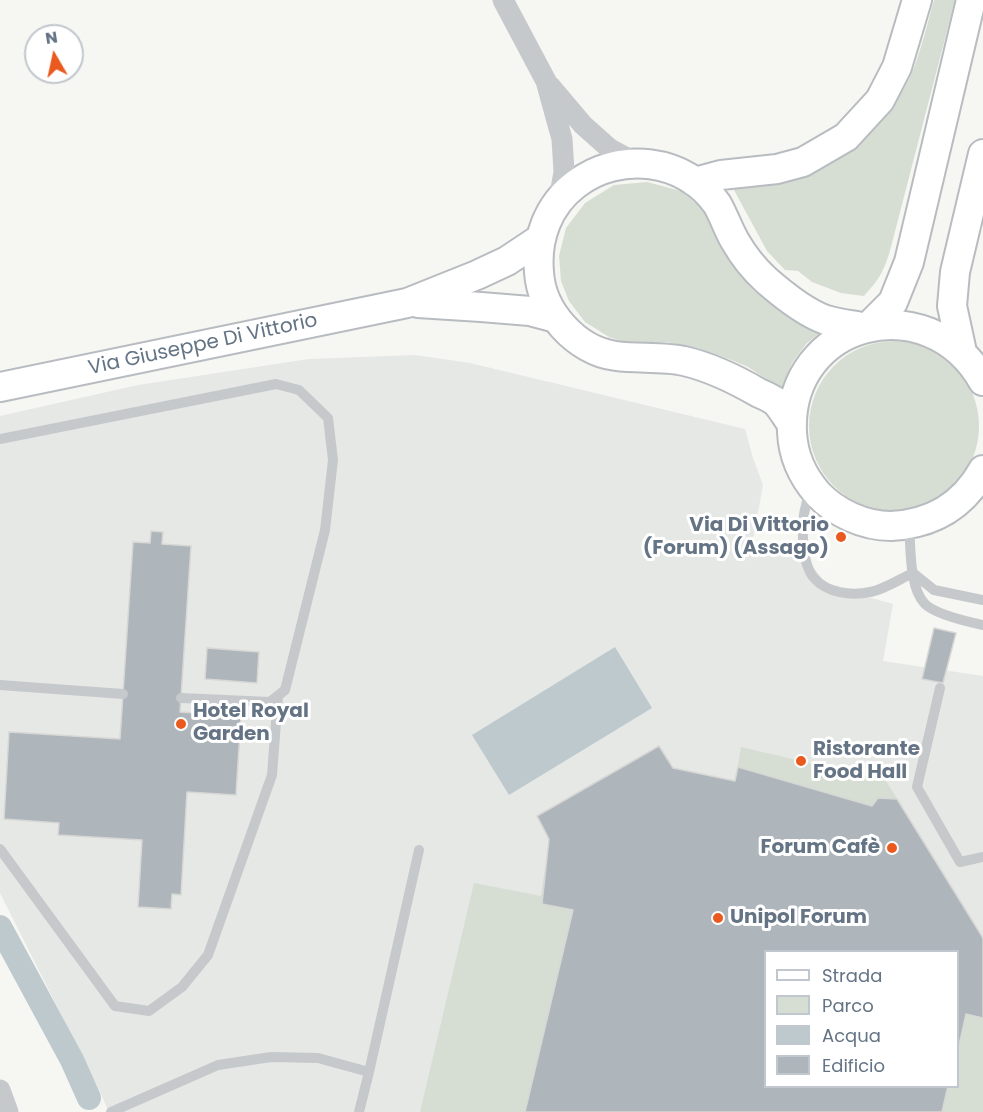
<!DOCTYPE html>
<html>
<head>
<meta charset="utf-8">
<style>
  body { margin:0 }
  #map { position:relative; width:983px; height:1112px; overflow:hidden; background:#f6f6f2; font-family:Poppins,sans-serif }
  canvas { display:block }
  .legend { position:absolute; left:764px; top:950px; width:195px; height:138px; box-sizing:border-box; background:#fff; border:2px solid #c1c7ce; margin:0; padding:8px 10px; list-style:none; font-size:18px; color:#647485 }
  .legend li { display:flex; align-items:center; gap:12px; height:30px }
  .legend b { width:30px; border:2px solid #c1c7ce }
  .north { position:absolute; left:24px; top:24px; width:60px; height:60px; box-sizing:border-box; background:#fff; border:2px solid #c1c7ce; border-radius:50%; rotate:351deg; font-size:16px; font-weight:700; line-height:24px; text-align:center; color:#647485 }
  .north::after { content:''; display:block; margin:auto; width:21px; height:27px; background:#ea5a1e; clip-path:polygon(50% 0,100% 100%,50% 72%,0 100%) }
</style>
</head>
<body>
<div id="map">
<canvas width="983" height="1112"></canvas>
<ul class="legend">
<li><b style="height:8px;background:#fff"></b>Strada</li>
<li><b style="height:16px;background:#d6ded3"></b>Parco</li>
<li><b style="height:16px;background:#bec9ce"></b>Acqua</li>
<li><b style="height:16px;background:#aeb5bb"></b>Edificio</li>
</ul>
<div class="north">N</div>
</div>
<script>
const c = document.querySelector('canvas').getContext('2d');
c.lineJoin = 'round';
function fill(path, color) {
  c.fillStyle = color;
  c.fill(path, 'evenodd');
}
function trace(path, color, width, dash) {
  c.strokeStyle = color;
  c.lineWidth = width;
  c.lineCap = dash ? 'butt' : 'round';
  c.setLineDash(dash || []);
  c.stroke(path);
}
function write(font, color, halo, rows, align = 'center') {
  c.font = font + ' Poppins,sans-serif';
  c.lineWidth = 6;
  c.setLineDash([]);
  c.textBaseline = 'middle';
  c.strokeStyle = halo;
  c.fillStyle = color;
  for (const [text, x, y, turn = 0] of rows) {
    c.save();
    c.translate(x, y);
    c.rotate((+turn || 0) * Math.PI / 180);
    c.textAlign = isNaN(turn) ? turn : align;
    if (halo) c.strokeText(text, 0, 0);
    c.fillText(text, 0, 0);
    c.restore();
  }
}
const built = new Path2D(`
  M415,355L470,363L745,429L753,458L763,485L752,545L803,554L828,586L893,604L883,661L983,676V1112H109L100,1092L0,893V416L138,385L309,359ZM766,952H958V1086H766Z`);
const green = new Path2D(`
  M934,0H955L891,247C884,271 881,277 864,296L841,293L812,282L798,271L785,270L767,251L734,190L735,188C796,185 844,163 883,117C894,104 904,90 911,75C921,51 927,25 934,0Z
  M647,182L681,191L705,211L729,261L754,291L791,319L822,331L806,344L792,363L782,389L748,367L729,359L698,348L667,342L630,344L609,337L585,322L569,301L561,281L559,256L566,228L585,203L614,185Z
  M809 426a85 85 0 1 1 170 0a85 85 0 1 1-170 0Z
  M659,746L673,768L735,781L741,747L886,781L983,938V1112H420L474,883L541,896L549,840L537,816ZM766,952H958V1086H766Z`);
const water = new Path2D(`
  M615,647L652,708L509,795L472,735Z`);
const canal = new Path2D(`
  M0,927L72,1060L89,1098`);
const building = new Path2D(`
  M151,531L163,532L162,544L191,546L180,712L241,716L236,795L187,792L181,895L172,894L171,909L138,907L142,840L58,835L59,823L4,819L9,732L120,739L133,542L150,543Z
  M934,628L956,633L943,683L922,679Z
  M207,648L259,652L257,683L205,679Z
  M659,746L673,768L735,781L738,767L872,806L878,798L897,799L983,938V1018L966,1014L958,1050V952H766V1086H948L942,1112H525L573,910L542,904L549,839L537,816Z`);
const service = new Path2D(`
  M0,439L276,384L299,390L328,418L333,460L325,530L285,690L270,702L181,698
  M811,492C809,496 807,500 806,505C801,523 801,563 814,578C827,593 851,596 870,592C883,590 900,579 913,573
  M909,526C911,549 909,588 925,604C935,614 969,622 983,625
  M913,573L934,590L983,600
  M0,685L123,694
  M940,688L917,787L960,862L983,857
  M0,849L115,1006L149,1011L182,987L208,955L272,775L278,696
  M369,1072L419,850
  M111,1112L218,1065L271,1057L318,1058L369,1072L359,1112`);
const minor = new Path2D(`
  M503,0L546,81L562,139L564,172L559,200
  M550,86L583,125L610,149L636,163
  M0,1090L8,1112`);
const secondary = new Path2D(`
  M695,182L721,175L777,169L803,162L846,137L880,100L897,67L917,0
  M418,303L481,307L530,311L556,318
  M867,328L893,302L909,262L971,0
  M962,352L952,306L955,272L983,154
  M983,381C928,284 787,321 792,432C793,455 803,477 818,494C836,513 864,526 891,526C932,524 963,506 983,470
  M0,387L407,303L477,275L507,261L540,239
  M791,423C786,416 781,407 775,401C770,398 764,395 759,393C735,379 710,367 684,361C664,356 637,359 616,356C576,351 541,311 539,272C536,238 548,205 576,184C619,151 685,158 717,204C724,216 728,229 735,241C743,255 754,269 766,280C782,294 806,313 826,320C839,324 853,325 867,328`);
const markers = [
  [841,537,6,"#ea5a1e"],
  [181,724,6,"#ea5a1e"],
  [801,761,6,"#ea5a1e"],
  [892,848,6,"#ea5a1e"],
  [718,918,6,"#ea5a1e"]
];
const streetNames = [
  ["Via Giuseppe Di Vittorio",203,345,-12]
];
const poiNames = [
  ["Via Di Vittorio",829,526,"right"],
  ["(Forum) (Assago)",829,549,"right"],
  ["Hotel Royal",193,712],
  ["Garden",193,735],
  ["Ristorante",813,750],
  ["Food Hall",813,773],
  ["Forum Cafè",880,848,"right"],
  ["Unipol Forum",730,918]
];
fill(built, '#e6e8e6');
fill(green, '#d6ded3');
fill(water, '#bec9ce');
trace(canal, '#bec9ce', 24);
fill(building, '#aeb5bb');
trace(building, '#d7d7d5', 1.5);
trace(secondary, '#b8bcc1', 32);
trace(service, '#c6c9cc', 10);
trace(minor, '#c6c9cc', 21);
trace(secondary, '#fff', 28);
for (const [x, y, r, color] of markers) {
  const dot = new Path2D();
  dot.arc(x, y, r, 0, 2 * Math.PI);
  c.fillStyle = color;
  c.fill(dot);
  trace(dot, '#fff', 2);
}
write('20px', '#647485', '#fff', streetNames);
write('bold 20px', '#647485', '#fff', poiNames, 'left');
</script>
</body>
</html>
